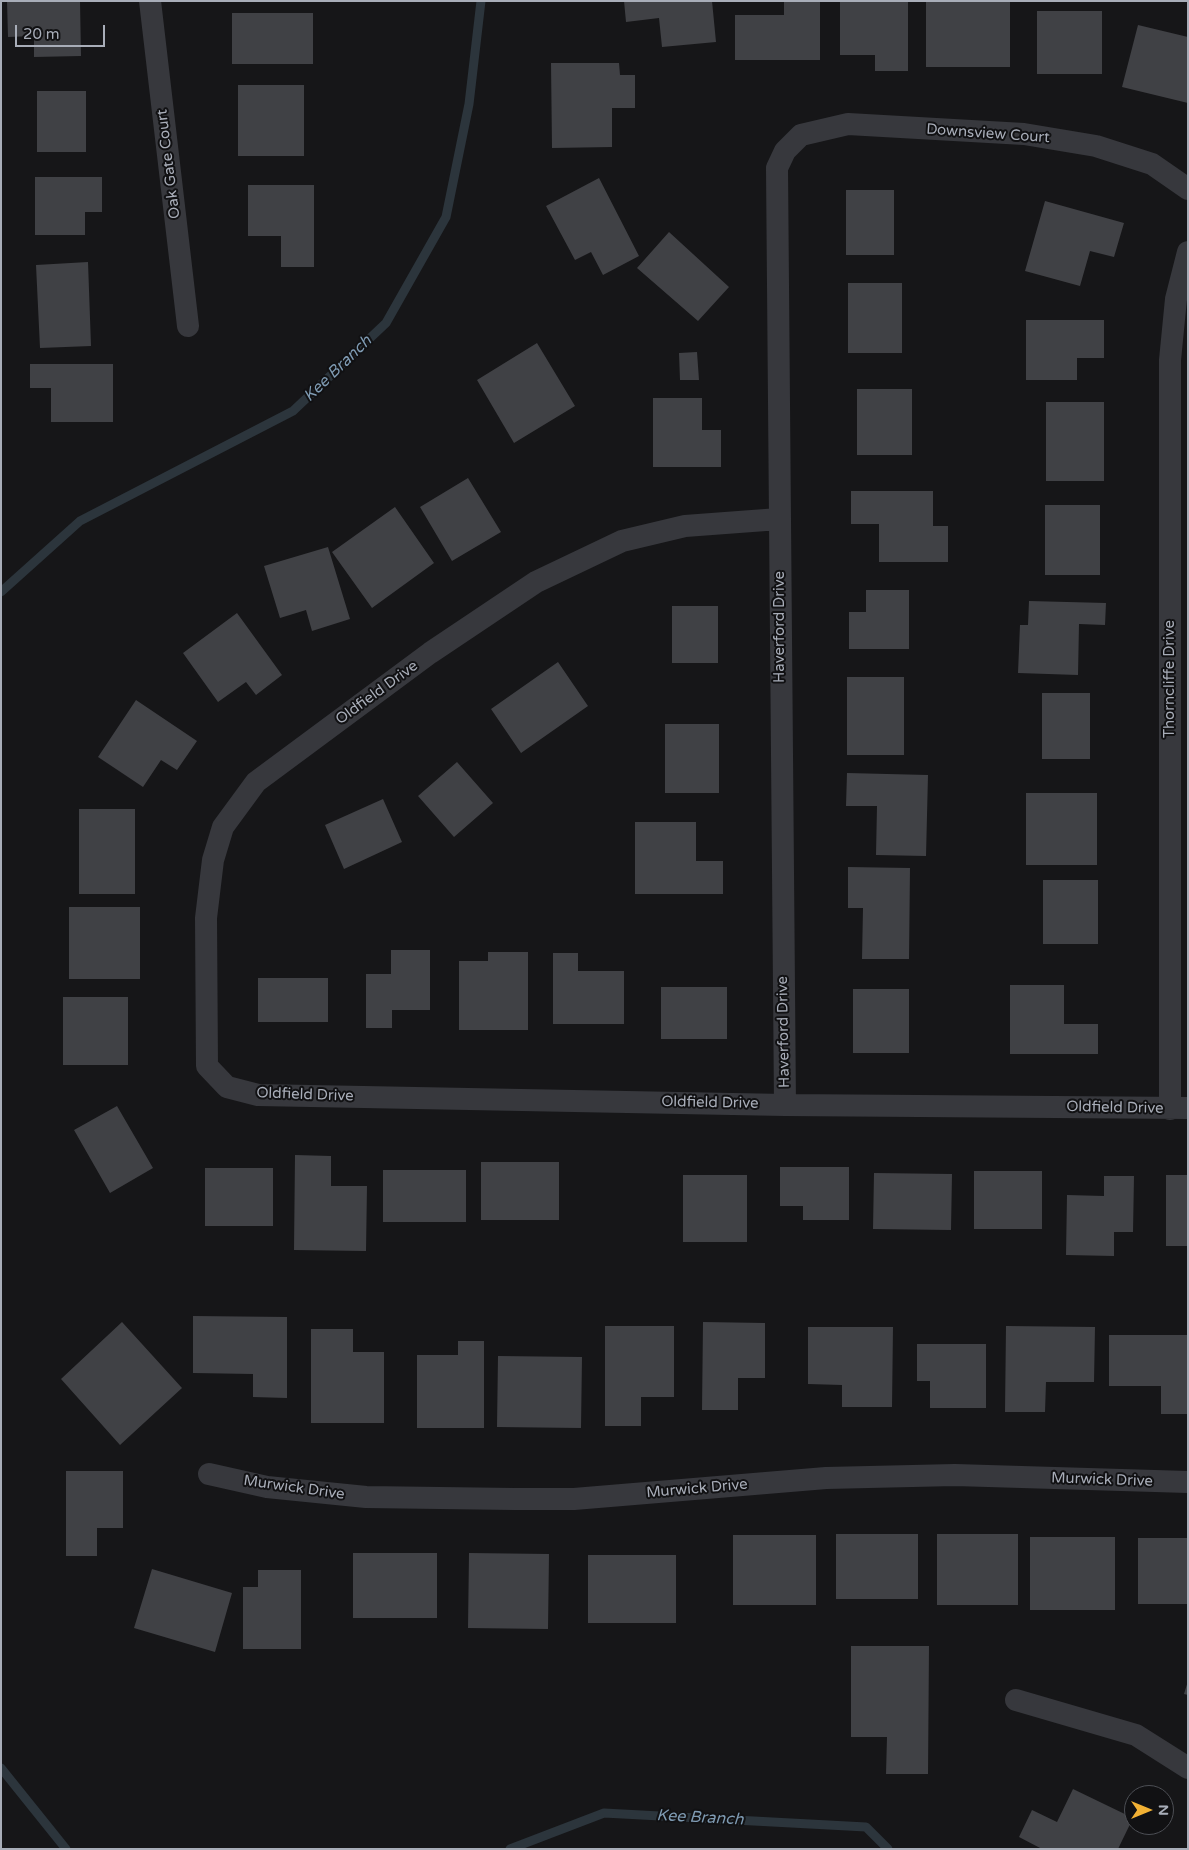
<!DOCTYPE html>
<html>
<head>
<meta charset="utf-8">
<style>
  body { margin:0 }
  #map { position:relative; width:1189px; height:1850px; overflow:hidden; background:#161618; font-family:"Varela Round",sans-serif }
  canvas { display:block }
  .frame { position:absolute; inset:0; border:2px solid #a8adb8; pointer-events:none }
  .north { position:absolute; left:1124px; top:1785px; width:50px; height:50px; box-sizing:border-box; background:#111113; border:1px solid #4d4f55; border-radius:50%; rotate:90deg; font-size:14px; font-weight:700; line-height:20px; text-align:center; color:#a8adb8 }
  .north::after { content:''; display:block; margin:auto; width:18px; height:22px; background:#f2b134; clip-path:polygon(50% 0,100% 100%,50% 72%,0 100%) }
  .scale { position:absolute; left:15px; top:25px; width:90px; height:22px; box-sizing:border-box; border:2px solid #a8adb8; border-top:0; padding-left:6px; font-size:15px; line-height:18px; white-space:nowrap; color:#a8adb8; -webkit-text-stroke:4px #111113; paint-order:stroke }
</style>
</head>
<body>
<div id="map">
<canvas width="1189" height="1850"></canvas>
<div class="frame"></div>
<div class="north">N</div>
<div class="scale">20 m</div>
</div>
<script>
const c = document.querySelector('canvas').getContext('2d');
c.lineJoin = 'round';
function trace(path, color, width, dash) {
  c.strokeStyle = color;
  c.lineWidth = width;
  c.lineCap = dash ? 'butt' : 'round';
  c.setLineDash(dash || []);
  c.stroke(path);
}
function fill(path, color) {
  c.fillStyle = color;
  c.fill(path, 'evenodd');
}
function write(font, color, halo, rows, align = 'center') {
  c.font = font + ' "Varela Round",sans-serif';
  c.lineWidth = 4;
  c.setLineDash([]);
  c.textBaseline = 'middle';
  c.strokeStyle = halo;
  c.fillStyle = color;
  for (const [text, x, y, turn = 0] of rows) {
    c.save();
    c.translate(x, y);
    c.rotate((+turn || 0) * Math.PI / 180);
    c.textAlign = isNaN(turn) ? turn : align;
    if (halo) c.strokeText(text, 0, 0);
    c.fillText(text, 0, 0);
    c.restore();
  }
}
const stream = new Path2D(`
  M1,592L80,521L293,411L386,323L446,217L469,104L481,1
  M1,1768L66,1849
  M510,1849L604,1813L866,1827L888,1849`);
const building = new Path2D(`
  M7,1H80L81,56L34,57V36L8,37Z
  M624,1H712L716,42L662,47L659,18L626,22Z
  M784,1H820V60H735V15H784Z
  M840,1H908V71H875V55H840Z
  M926,2H1010V67H926Z
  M1037,11H1102V74H1037Z
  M232,13H313V64H232Z
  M1138,25L1188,37V103L1122,87Z
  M551,63H619L620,75H635V108H612V147L552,148Z
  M238,85H304V156H238Z
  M37,91H86V152H37Z
  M35,177H102V212H85V235H35Z
  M599,178L639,256L603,275L591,252L575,260L546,206Z
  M248,185H314V267H281V236H248Z
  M846,190H894V255H846Z
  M1045,201L1124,223L1114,257L1090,251L1080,286L1025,271Z
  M669,232L729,287L698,321L637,268Z
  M88,262L91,346L40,348L36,265Z
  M848,283H902V353H848Z
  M1026,320H1104V358H1077V380H1026Z
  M537,343L575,406L514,443L477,380Z
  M697,352L699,380H680L679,353Z
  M30,364H113V422H51V388H30Z
  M857,389H912V455H857Z
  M653,398H702V430H721V467H653Z
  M1046,402H1104V481H1046Z
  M468,478L501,532L452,561L420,507Z
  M851,491H933V526H948V562H879V524H851Z
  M1045,505H1100V575H1045Z
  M395,507L434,563L372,608L332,552Z
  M328,547L350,619L312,631L306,610L280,618L264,566Z
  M866,590H909V649H849V612H866Z
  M1029,601L1106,603L1105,625L1079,624L1078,675L1018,673L1020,625H1028Z
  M672,606H718V663H672Z
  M237,613L282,675L256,695L246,682L218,702L183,653Z
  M558,662L588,706L521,753L491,709Z
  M847,677H904V755H847Z
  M1042,693H1090V759H1042Z
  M136,700L197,741L177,770L161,760L143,787L98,757Z
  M665,724H719V793H665Z
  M457,762L493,803L454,837L418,796Z
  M847,773L928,775L926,856L876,855L877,806H846Z
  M1026,793H1097V865H1026Z
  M383,799L402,842L344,869L325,825Z
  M79,809H135V894H79Z
  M635,822H696V861H723V894H635Z
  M848,867L910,868L909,959H862L863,908H848Z
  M1043,880H1098V944H1043Z
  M69,907H140V979H69Z
  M391,950H430V1010H392V1028H366V974H391Z
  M488,952H528V1030H459V961H488Z
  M553,953H578V971H624V1024H553Z
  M258,978H328V1022H258Z
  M1010,985H1064V1024H1098V1054H1010Z
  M661,987H727V1039H661Z
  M853,989H909V1053H853Z
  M63,997H128V1065H63Z
  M117,1106L153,1168L110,1193L74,1130Z
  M295,1155L331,1156V1186H367L366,1251L294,1250Z
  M481,1162H559V1220H481Z
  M780,1167H849V1220H803V1206H780Z
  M205,1168H273V1226H205Z
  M383,1170H466V1222H383Z
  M974,1171H1042V1229H974Z
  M874,1173L952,1174L951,1230L873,1229Z
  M683,1175H747V1242H683Z
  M1166,1175H1188V1246H1166Z
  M1104,1176H1134L1133,1232H1114V1256L1066,1255L1067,1195L1104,1196Z
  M193,1316L287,1317V1398L253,1397V1374L193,1373Z
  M122,1322L182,1388L120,1445L61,1379Z
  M703,1322L765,1323V1378H738V1410H702Z
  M605,1326H674V1397H641V1426H605Z
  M1006,1326L1095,1327L1094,1382H1046L1045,1412H1005Z
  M808,1327H893L892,1407H842V1385L808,1384Z
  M311,1329H353V1352H384V1423H311Z
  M1109,1335H1188V1414H1161V1386H1109Z
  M458,1341H484V1428H417V1355H458Z
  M917,1344H986V1408H930V1381H917Z
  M498,1356L582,1357L581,1428L497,1427Z
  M66,1471H123V1528H97V1556H66Z
  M836,1534H918V1599H836Z
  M937,1534H1018V1605H937Z
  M733,1535H816V1605H733Z
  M1030,1537H1115V1610H1030Z
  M1138,1538H1188V1604H1138Z
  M353,1553H437V1618H353Z
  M469,1553L549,1554L548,1629L468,1628Z
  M588,1555H676V1623H588Z
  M152,1569L232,1593L215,1652L134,1628Z
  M258,1570H301V1649H243V1587H258Z
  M851,1646H929L928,1774H886L887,1737H851Z
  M1188,1681V1695L1184,1694Z
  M1073,1789L1133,1818L1118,1849H1042L1019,1837L1032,1810L1057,1822Z`);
const minor = new Path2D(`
  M150,1L188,326
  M779,519L685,526L622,541L536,582L430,653L256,782L223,827L213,860L206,918L207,1066L227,1087L258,1095L785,1105L1188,1108
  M785,1105L777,168L785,151L801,135L848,124L1024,134L1096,146L1152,164L1188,189
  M1170,1109V360L1176,299L1188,252
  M209,1474L267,1487L366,1497L514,1499H574L826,1478L955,1475L1188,1482
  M1016,1700L1136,1735L1188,1768`);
const streetNames = [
  ["Downsview Court",988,134,4],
  ["Oak Gate Court",169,164,-97],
  ["Haverford Drive",780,627,-90],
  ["Thorncliffe Drive",1170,679,-90],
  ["Oldfield Drive",377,693,-36],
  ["Haverford Drive",784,1032,-91],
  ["Oldfield Drive",305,1095,2],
  ["Oldfield Drive",710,1103,1],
  ["Oldfield Drive",1115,1108,1],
  ["Murwick Drive",1102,1480,2],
  ["Murwick Drive",294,1488,8],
  ["Murwick Drive",697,1489,-5]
];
const waterNames = [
  ["Kee Branch",338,369,-44],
  ["Kee Branch",700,1818,3]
];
trace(stream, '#2c353c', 9);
fill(building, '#404145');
trace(minor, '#37383d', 22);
write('15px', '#a8adb8', '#111113', streetNames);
write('italic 16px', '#7f9bb3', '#111113', waterNames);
</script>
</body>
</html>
